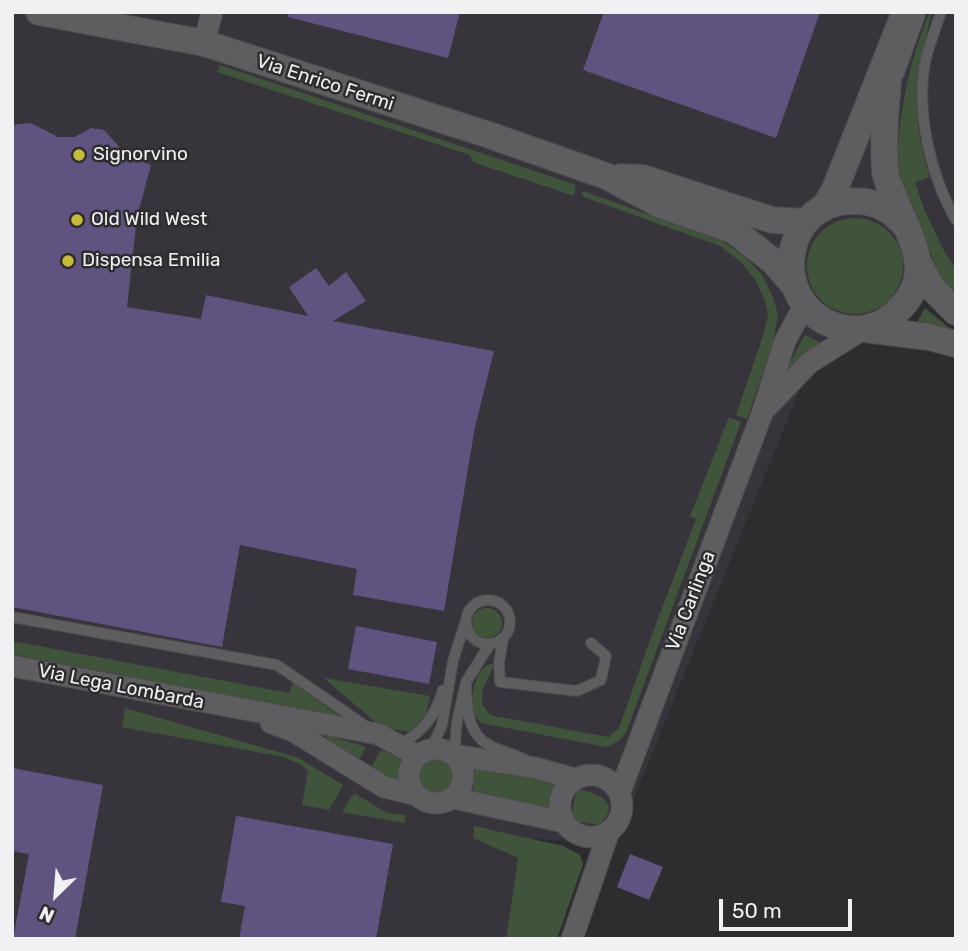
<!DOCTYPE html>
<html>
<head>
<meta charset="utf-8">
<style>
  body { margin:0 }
  #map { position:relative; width:968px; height:951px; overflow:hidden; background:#2d2d2f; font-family:Rubik,sans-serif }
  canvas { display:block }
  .frame { position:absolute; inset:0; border:14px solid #f1f0f2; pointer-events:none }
  .north { position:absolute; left:21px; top:860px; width:70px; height:70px; -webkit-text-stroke:5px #2d2d2f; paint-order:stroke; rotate:205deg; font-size:19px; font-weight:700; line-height:28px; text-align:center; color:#f1f0f2 }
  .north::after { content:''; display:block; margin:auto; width:24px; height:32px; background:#f1f0f2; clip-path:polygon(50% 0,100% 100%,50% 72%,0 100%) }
  .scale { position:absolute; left:719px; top:899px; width:133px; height:32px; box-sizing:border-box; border:4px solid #f1f0f2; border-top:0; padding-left:9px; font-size:21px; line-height:24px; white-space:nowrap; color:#f1f0f2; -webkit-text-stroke:5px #2d2d2f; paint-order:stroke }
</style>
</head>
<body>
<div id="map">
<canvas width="968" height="951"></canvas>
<div class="frame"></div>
<div class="north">N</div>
<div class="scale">50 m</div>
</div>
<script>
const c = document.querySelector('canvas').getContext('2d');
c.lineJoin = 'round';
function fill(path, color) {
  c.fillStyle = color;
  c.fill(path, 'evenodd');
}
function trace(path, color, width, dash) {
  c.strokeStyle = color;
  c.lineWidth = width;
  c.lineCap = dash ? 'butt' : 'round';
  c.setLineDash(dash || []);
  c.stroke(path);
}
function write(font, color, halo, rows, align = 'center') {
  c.font = font + ' Rubik,sans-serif';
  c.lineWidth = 5;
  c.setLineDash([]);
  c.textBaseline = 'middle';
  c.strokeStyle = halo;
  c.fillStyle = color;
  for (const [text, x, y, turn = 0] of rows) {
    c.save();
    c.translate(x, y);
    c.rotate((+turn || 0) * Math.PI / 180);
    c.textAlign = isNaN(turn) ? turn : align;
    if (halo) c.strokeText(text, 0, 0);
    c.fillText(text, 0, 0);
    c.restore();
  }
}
const built = new Path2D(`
  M12,12H956V295L943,284L805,377L614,847L590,842L522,838L474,827L473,838L518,858L506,939H12Z`);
const green = new Path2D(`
  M930,12H932C916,78 909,111 930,177L915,182L924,209L944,251L956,270V295C936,277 932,255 922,230C917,215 903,206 898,190C896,183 897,175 897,168C898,116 909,60 930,12Z
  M220,65L576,185L574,196L473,162L470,155L217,72Z
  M583,191L722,241L745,257L762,275L773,297L778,315L773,343L747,419L736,415L762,339L768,316L765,301L756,281L741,262L720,246L581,196Z
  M807 266a48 48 0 1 1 96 0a48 48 0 1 1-96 0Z
  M925,308L953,331L917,322Z
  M805,335L821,343L777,386Z
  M729,417L741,422L626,733L619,741L606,747L481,723L471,711C473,695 473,671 490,664L494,665L483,689L482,704L490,715L608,737L619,728L650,640L696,519L690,516Z
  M472 623a15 15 0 1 1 30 0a15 15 0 1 1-30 0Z
  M12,641L289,693L293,683L341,717L12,654Z
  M324,678L430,696L425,719L410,732L381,727Z
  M125,708L299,758L343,785L329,810L302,805L308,771L302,765L284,757L122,727Z
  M327,735L366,747L357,763L324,741Z
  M381,750C394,755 403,757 404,771L395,783L369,771Z
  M416 776a20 20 0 1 1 40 0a20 20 0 1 1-40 0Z
  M470,768L567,785L562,794L560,813L475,798Z
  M577,789C597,793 625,803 598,825L570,820Z
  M354,793L387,813L406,815L404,823L342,812Z
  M474,826L563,846L580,855L583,864L557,939H506L518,858L473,838Z`);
const building = new Path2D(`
  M289,12H460L448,58L288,17Z
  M604,12H820L776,138L583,70Z
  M31,123L58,137H75L91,128L104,130L126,154L151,165L137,217L127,307L201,319L206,295L308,316L289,287L316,268L329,286L346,272L366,301L333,321L494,351L475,427L444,611L353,595L357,569L240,545L222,647L12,607V125Z
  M356,626L437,642L429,684L348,669Z
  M12,768L103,785L75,939H13L29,854L12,851Z
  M236,816L393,844L376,939H239L245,906L221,902Z
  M630,854L663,867L649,900L617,887Z`);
const service = new Path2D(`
  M941,12C936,27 930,43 926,58C915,109 930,175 956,220
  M899,74L921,12
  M466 622a22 22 0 1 1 44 0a22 22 0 1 1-44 0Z
  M12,617L277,665L367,727
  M503,639L499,663L500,682L577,691L601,680L606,656L591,643
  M466,682C467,705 466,733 489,745C503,753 517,753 530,763
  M398,745C423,733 435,716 443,690
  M431,749L442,725L453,661L465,623
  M454,755L457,722L466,682L490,644`);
const minor = new Path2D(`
  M204,43L212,12
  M767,407L809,363L863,329
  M12,666L378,734L418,756
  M271,723L293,731L384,787L417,795
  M409 776a27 27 0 1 1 54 0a27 27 0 1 1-54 0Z
  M454,755L536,768L575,779
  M560 806a31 31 0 1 1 62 0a31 31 0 1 1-62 0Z
  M620,792L763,411L785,341L804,306
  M453,798L564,822
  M572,939L608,834`);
const tertiary = new Path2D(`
  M39,12L204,43L489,135L606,176L661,205L733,230L774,262L792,283
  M892,44C888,86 882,130 885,172C886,180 891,189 894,197C912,243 940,280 888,319C873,330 850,332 833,325C767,300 783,199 854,201C866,201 879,204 889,211C895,215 900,221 905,225
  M621,177L643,178L772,220L805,222
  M824,208L835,189L905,12
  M919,264L932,288L956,312
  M865,329L929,337L956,344`);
const markers = [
  [79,155,7,"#c5bc3d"],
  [77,220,7,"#c5bc3d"],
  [68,261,7,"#c5bc3d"]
];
const streetNames = [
  ["Via Enrico Fermi",325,83,18],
  ["Via Carlinga",691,601,-69],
  ["Via Lega Lombarda",121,687,11]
];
const poiNames = [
  ["Signorvino",93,155],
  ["Old Wild West",91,220],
  ["Dispensa Emilia",82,261]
];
fill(built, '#37343c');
fill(green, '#40543b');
fill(building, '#61537f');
trace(service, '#4b4a4c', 12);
trace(minor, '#4b4a4c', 23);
trace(tertiary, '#4b4a4c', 28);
trace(service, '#5e5e60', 10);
trace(minor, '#5e5e60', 21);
trace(tertiary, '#5e5e60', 26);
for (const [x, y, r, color] of markers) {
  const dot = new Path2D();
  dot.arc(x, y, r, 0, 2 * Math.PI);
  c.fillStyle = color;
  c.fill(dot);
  trace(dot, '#2d2d2f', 2.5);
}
write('19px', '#f1f0f2', '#2d2d2f', streetNames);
write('19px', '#f1f0f2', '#2d2d2f', poiNames, 'left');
</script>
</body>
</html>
